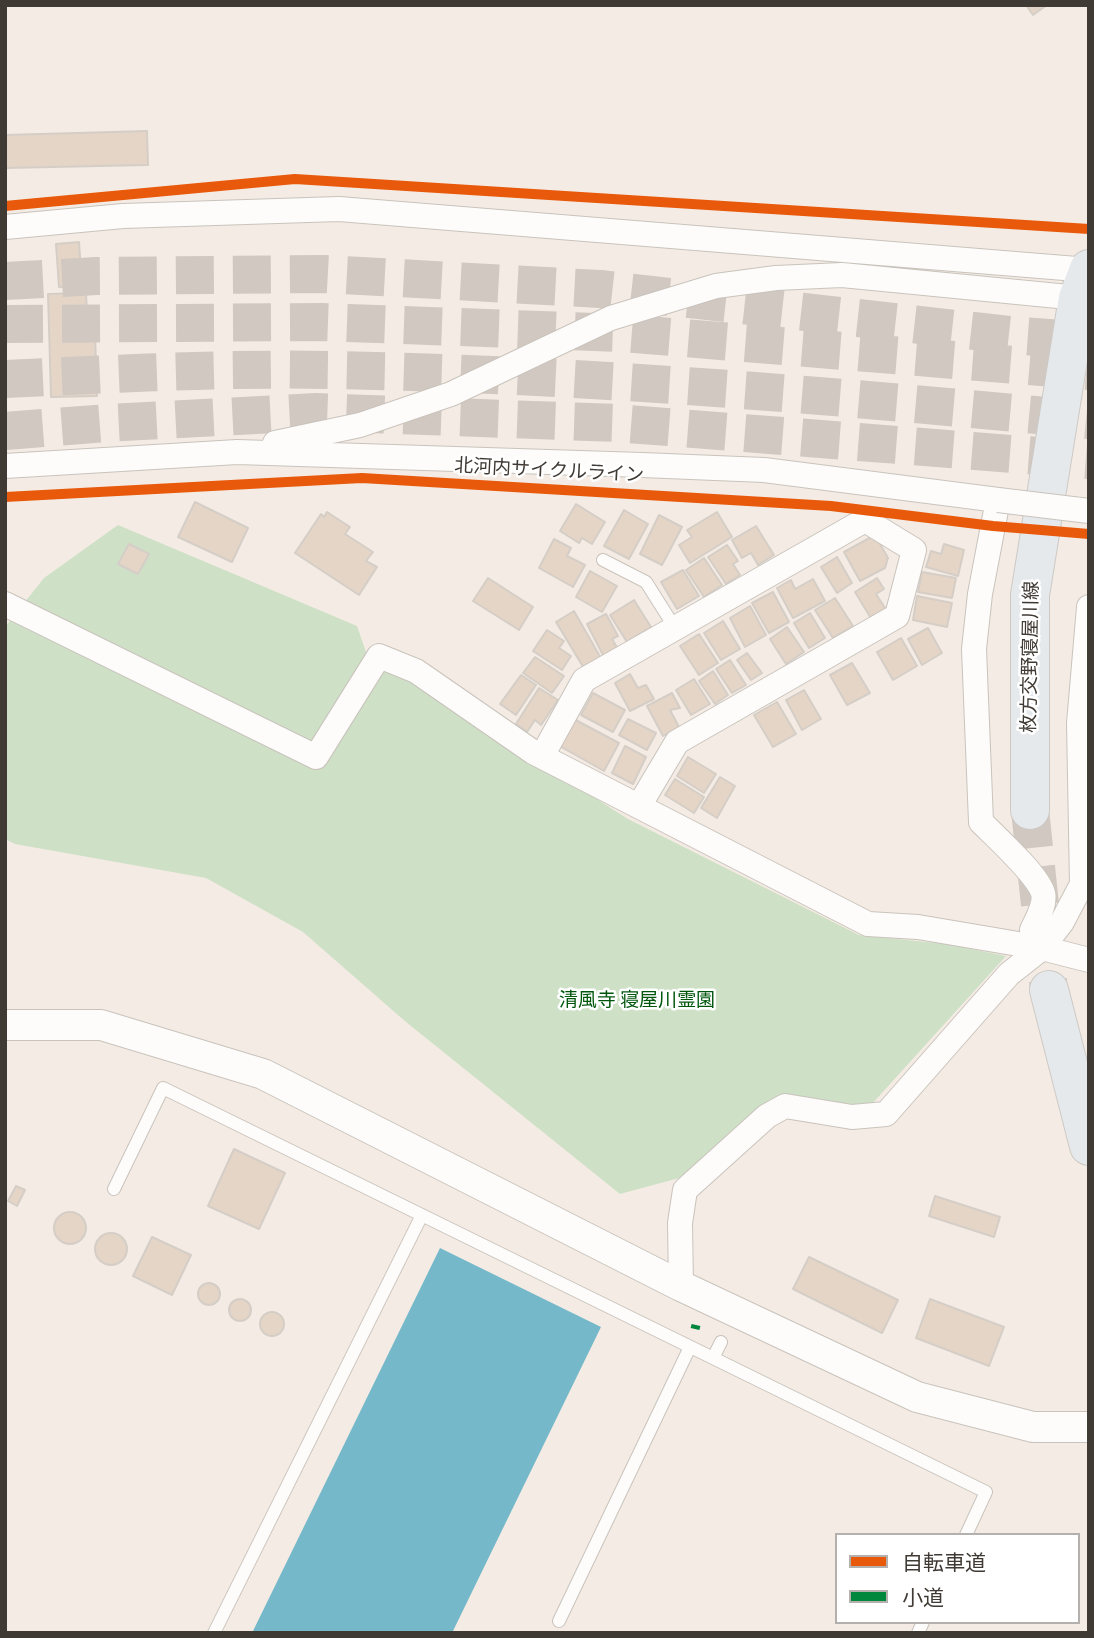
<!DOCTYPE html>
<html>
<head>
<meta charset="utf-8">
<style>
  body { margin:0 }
  #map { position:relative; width:1094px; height:1638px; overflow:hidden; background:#f4ece4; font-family:"Source Sans 3","Noto Sans JP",sans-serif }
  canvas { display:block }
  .frame { position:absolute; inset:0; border:7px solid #403a34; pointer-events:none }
  .legend { position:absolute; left:835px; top:1533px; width:245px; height:91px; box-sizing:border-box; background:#fff; border:2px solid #b3b0ae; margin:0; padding:9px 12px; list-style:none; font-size:21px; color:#403a34 }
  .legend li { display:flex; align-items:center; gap:14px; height:35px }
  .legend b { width:35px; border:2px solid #b3b0ae }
</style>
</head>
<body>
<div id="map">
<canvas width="1094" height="1638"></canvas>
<div class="frame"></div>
<ul class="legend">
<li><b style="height:9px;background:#e8590c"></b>自転車道</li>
<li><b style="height:9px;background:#00873e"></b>小道</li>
</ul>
</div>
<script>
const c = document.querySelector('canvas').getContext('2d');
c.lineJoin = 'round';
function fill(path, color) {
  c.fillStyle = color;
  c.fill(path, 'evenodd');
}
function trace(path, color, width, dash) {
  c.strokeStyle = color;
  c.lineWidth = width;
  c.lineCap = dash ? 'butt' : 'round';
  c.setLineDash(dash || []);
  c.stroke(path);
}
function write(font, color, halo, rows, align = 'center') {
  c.font = font + ' "Source Sans 3","Noto Sans JP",sans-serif';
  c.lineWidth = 5;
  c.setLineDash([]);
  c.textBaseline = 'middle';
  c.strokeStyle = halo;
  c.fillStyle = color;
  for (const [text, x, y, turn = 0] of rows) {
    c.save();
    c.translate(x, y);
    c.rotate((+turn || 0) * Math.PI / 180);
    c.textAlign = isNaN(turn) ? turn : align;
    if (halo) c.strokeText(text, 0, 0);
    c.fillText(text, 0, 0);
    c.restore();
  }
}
const green = new Path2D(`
  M118,525L357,626L366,652L628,819L859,935L946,944L1006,956L871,1105L779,1100L679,1178L620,1194L406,1022L303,932L206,878L15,844L5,839V627L44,578Z`);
const water = new Path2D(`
  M440,1248L601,1327L452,1633H252Z`);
const building = new Path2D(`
  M1026,5H1047L1033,15Z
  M147,131L148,165L5,168V135Z
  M79,242L82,286L59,287L56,244Z
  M86,293L88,333H95L97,396L51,397L48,294Z
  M195,502L248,528L232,562L178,537Z
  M576,504L605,522L592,544L582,538L579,543L560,531Z
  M624,510L648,524L629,559L604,546Z
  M327,512L350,527L345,534L373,552L366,561L377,567L359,595L295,553L321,514L324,517Z
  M717,512L732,537L690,563L679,545L692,537L687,530Z
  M659,515L682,527L662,565L640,554Z
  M756,526L774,555L758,565L751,553L742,558L732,540Z
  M875,535L888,558L885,568L860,581L844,552Z
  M554,539L571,548L567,556L585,565L573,587L539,568Z
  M129,544L149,554L138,574L118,564Z
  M944,544L964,550L958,576L926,567L931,551L941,554Z
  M727,545L738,561L733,564L740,575L726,584L708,557Z
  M837,557L852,583L837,593L821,567Z
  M704,558L722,585L704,597L686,570Z
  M683,570L699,596L677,609L661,582Z
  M590,571L617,586L602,612L576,597Z
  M922,572L956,578L952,598L918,592Z
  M488,578L533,607L519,630L473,601Z
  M877,578L884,589L876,594L887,611L872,620L855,592Z
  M813,579L825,601L793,618L777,588L791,580L795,589Z
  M773,592L789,622L769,633L752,603Z
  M917,596L952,603L947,627L913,620Z
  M835,598L853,626L833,638L815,610Z
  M634,600L651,627L627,642L610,615Z
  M750,606L766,635L745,647L730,618Z
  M574,611L602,660L585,670L556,622Z
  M810,613L825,638L809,648L794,623Z
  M606,614L618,636L612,639L618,649L604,657L587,624Z
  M723,621L740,649L721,660L704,633Z
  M787,627L804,652L786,664L770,639Z
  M928,628L942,653L922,665L908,639Z
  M547,630L564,641L559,648L571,656L562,670L533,651Z
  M699,634L718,663L699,675L680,646Z
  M901,638L917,666L893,680L877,652Z
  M747,653L762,673L751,680L737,660Z
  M535,657L564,676L552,693L523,673Z
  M730,660L746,685L732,693L716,669Z
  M852,663L870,693L847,705L830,675Z
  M713,671L728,695L715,704L699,681Z
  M630,674L638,688L646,685L654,699L630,711L615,683Z
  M521,675L536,685L516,715L500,704Z
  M694,679L710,704L691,715L676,690Z
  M539,688L558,700L541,725L535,720L527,732L516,724Z
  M804,690L821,719L802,730L786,700Z
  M593,693L625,710L613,732L581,715Z
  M672,693L680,708L670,710L679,727L663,736L647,706Z
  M777,702L796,734L773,747L754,715Z
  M570,717L619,743L604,771L556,744Z
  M628,719L656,733L647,750L619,735Z
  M625,746L646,757L633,784L612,773Z
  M688,757L716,774L704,793L677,776Z
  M720,777L735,786L717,818L701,808Z
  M675,779L704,797L694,813L665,795Z
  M234,1149L285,1173L259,1229L208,1206Z
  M16,1186L25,1190L17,1206L8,1201Z
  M935,1196L1000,1217L994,1237L929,1216Z
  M54 1228a16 16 0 1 1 32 0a16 16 0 1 1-32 0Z
  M95 1249a16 16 0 1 1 32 0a16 16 0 1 1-32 0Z
  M152,1237L191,1255L172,1295L133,1276Z
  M809,1257L898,1300L882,1333L793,1289Z
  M198 1294a11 11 0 1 1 22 0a11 11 0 1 1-22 0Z
  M229 1310a11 11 0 1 1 22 0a11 11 0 1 1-22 0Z
  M930,1299L1004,1327L989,1366L916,1338Z
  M260 1324a12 12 0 1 1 24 0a12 12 0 1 1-24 0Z`);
const primaryTunnel = new Path2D(`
  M1030,810L1049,990`);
const trunkTunnel = new Path2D(`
  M5,281L97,276L325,274L600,289L1009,335L1089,341
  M5,431L107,423L316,412L616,423L1089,460`);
const motorwayTunnel = new Path2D(`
  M5,324L322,322L622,333L1089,371
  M5,379C112,374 220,368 327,370C581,374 835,396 1089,420`);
const service = new Path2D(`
  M603,560L646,582L675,628
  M114,1189L163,1088L986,1492L966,1535
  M713,1358L721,1342
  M559,1621L690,1347
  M214,1633L422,1215
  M918,1633L923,1622`);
const minor = new Path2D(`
  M5,227L123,216L339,209L1089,270
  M275,443L360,425L451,394L611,318L716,286L776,278L842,275L1089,299
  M5,466L237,452L642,465L764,470L998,500L980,594L974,649L981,822C996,837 1037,874 1043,893C1046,904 1037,919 1032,930L1042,948L1089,960
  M5,604L316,757L379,656L416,671L533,752L868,924L918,927L1042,948L1009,974L886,1114L852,1117L785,1106L767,1116L685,1190L680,1223L681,1286
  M542,756L584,680L865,520L914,550L897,616L677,742L639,806
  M1042,948L1062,922L1082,884L1079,723L1089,607`);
const tertiary = new Path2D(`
  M5,1025H101L263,1074L681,1286L917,1397L1033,1427H1089`);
const primary = new Path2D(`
  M1030,810V595L1078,298L1089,269
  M1049,990L1089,1146`);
const minorBridge = new Path2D(`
  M998,500L1089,511`);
const quiet = new Path2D(`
  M695,1329L696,1325`);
const cycleway = new Path2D(`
  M5,206L295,179L1089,229
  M5,497L362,478L831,506L993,526L1089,534`);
const streetNames = [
  ["北河内サイクルライン",549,472,3],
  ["枚方交野寝屋川線",1032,657,-89]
];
const parkNames = [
  ["清風寺 寝屋川霊園",637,1002]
];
fill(green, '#cee0c6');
fill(water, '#75b8ca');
fill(building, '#e4d5c7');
trace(building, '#d5cec7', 2);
trace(primaryTunnel, '#d0c8c1', 38, [38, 19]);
trace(trunkTunnel, '#d0c8c1', 38, [38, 19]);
trace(motorwayTunnel, '#d0c8c1', 38, [38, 19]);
trace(service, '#c9c3bc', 14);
trace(minor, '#c9c3bc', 26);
trace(tertiary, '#c9c3bc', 32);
trace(primary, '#cdc9c5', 40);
trace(service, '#fdfcfb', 12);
trace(minor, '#fdfcfb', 24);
trace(tertiary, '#fdfcfb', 30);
trace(primary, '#e6e9ec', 38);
trace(minorBridge, '#c9c3bc', 26, []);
trace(minorBridge, '#fdfcfb', 24);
trace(quiet, '#00873e', 9, [18, 9]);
trace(cycleway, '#e8590c', 10);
write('19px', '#403a34', '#fff', streetNames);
write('19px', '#00570c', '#fff', parkNames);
</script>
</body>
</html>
